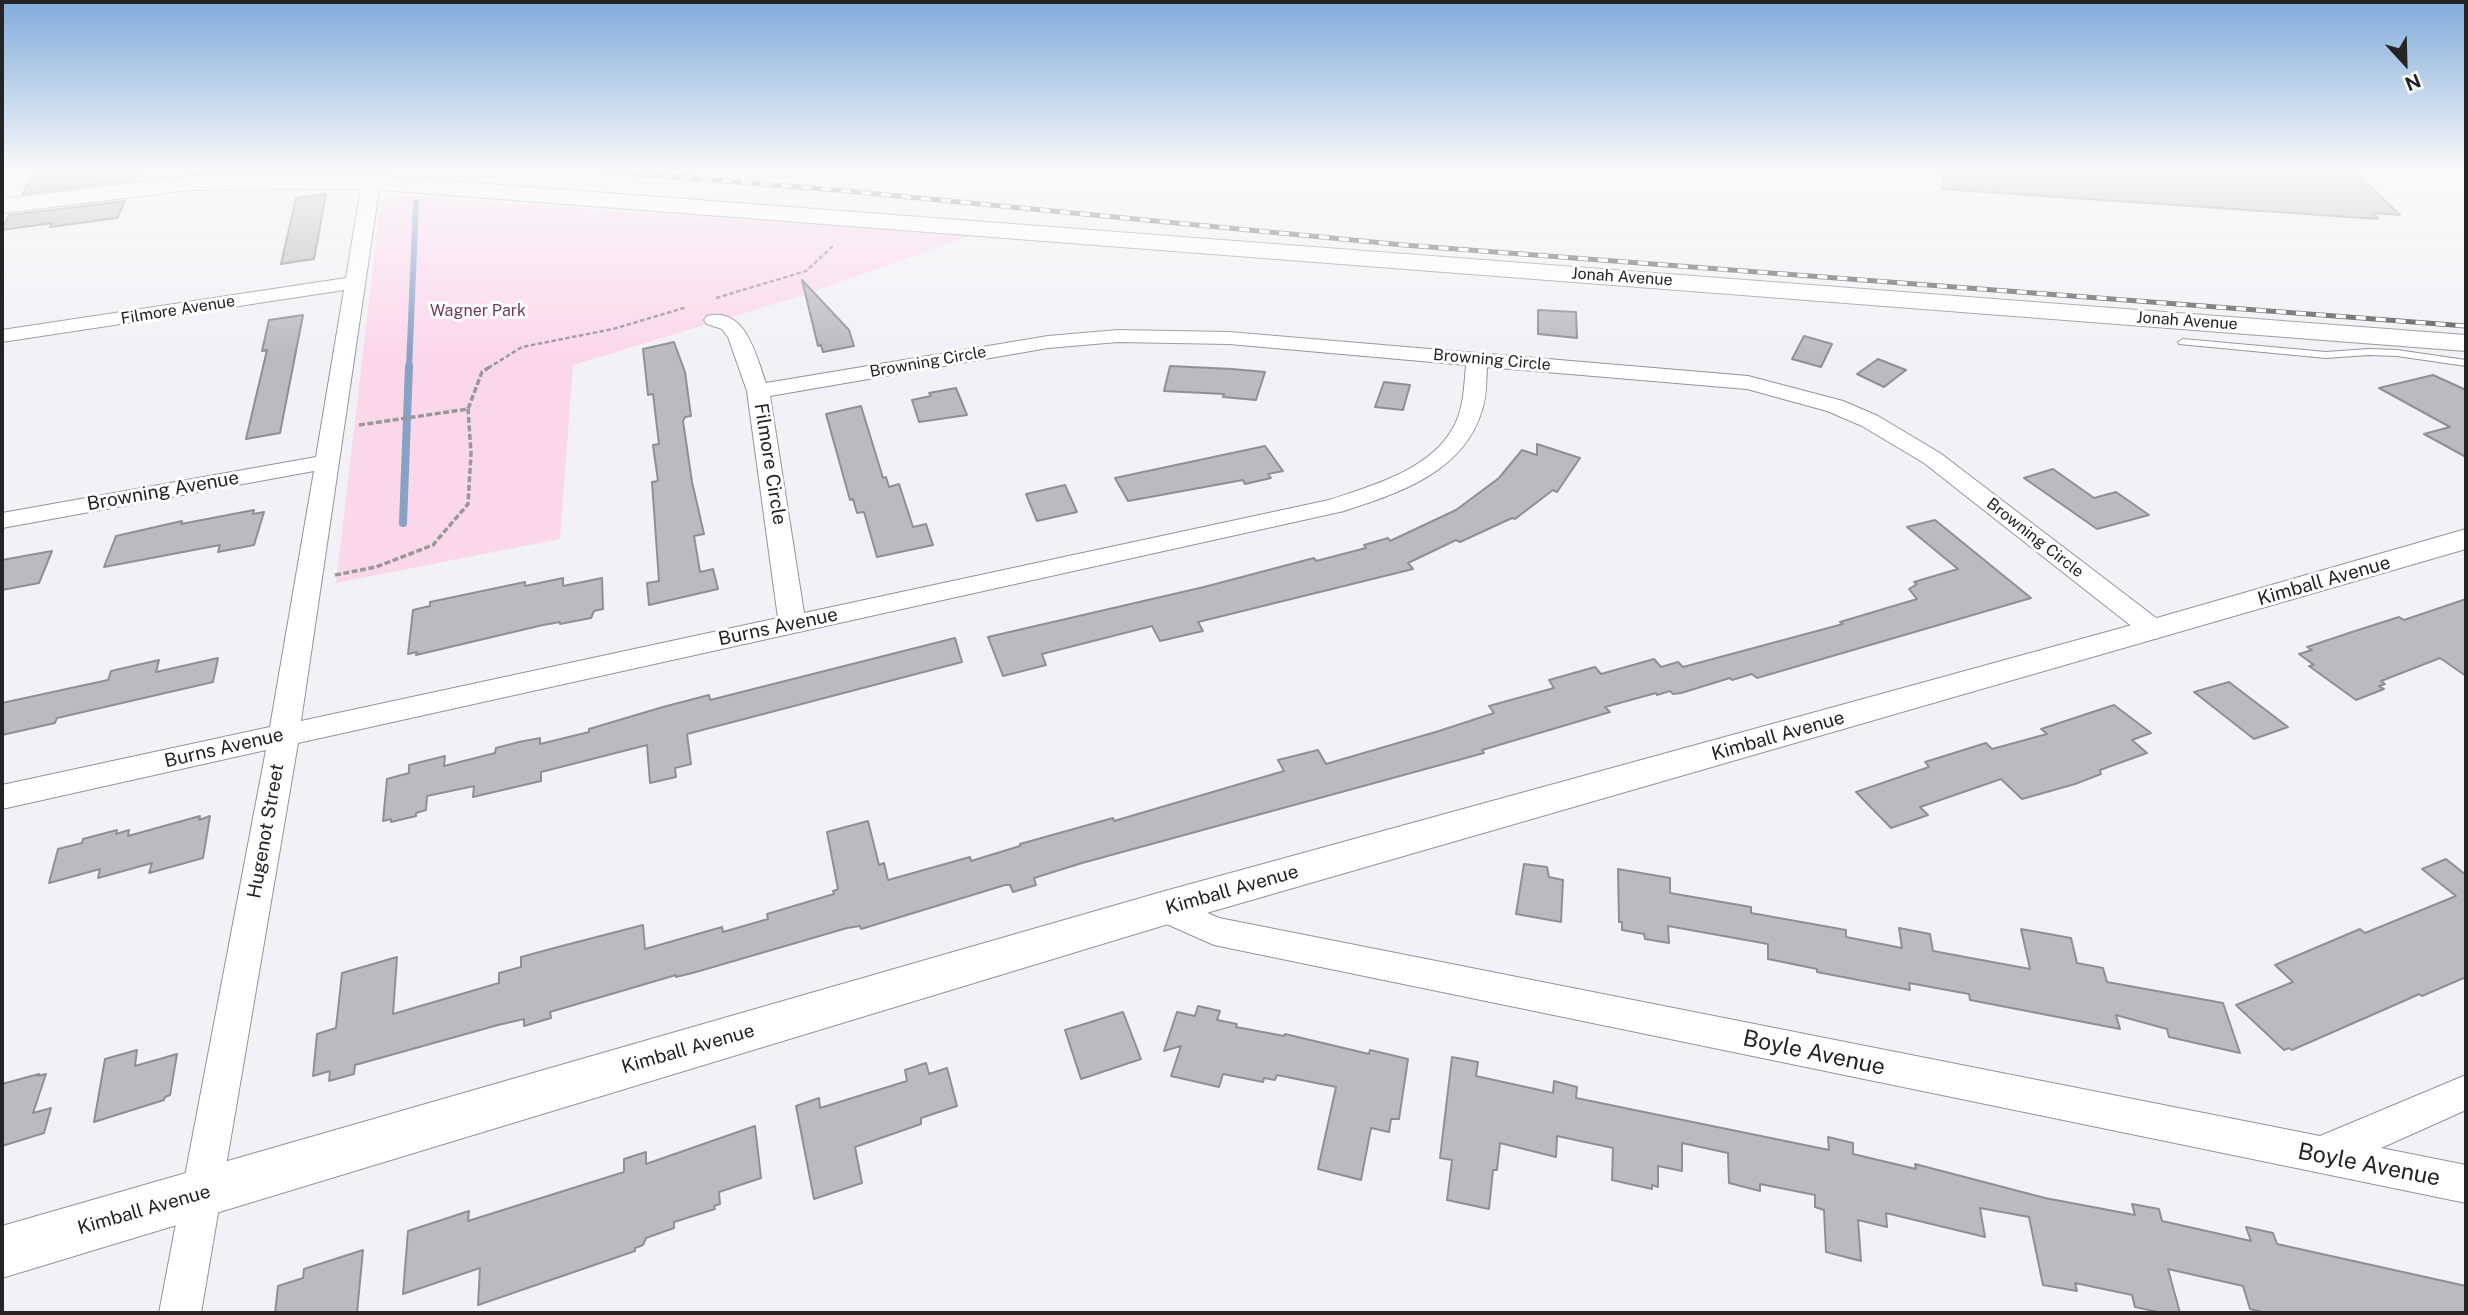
<!DOCTYPE html>
<html>
<head>
<meta charset="utf-8">
<style>
  body { margin:0 }
  #map { position:relative; width:2468px; height:1315px; overflow:hidden; background:#f2f1f5; font-family:"Public Sans",sans-serif }
  canvas { display:block }
  .frame { position:absolute; inset:0; border:4px solid #242325; pointer-events:none }
  .north { position:absolute; left:2370px; top:28px; width:70px; height:70px; -webkit-text-stroke:5px #fff; paint-order:stroke; rotate:158deg; font-size:19px; font-weight:700; line-height:28px; text-align:center; color:#242325 }
  .north::after { content:''; display:block; margin:auto; width:24px; height:32px; background:#242325; clip-path:polygon(50% 0,100% 100%,50% 72%,0 100%) }
</style>
</head>
<body>
<div id="map">
<canvas width="2468" height="1315"></canvas>
<div class="frame"></div>
<div class="north">N</div>
</div>
<script>
const c = document.querySelector('canvas').getContext('2d');
c.lineJoin = 'round';
function fill(path, color) {
  c.fillStyle = color;
  c.fill(path, 'evenodd');
}
function trace(path, color, width, dash) {
  c.strokeStyle = color;
  c.lineWidth = width;
  c.lineCap = dash ? 'butt' : 'round';
  c.setLineDash(dash || []);
  c.stroke(path);
}
function write(font, color, halo, rows, align = 'center') {
  c.font = font + ' "Public Sans",sans-serif';
  c.lineWidth = 6;
  c.setLineDash([]);
  c.textBaseline = 'middle';
  c.strokeStyle = halo;
  c.fillStyle = color;
  for (const [text, x, y, turn = 0] of rows) {
    c.save();
    c.translate(x, y);
    c.rotate((+turn || 0) * Math.PI / 180);
    c.textAlign = isNaN(turn) ? turn : align;
    if (halo) c.strokeText(text, 0, 0);
    c.fillText(text, 0, 0);
    c.restore();
  }
}
const green = new Path2D(`
  M398,195L971,236L800,296L573,365L560,539L336,583L381,199Z`);
const streamFar1 = new Path2D(`
  M409,368L416,202`);
const stream = new Path2D(`
  M403,523L409,366`);
const building = new Path2D(`
  M69,171H139L135,180L22,194L34,175Z
  M1943,171H2354L2400,215L2373,213L2378,219L1942,189Z
  M326,194L314,259L281,264L296,198Z
  M125,201L117,218L50,227L52,223L2,230L9,215Z
  M802,280L849,330L854,346L823,352L821,345L818,346Z
  M1538,310L1576,312L1577,338L1538,334Z
  M303,315L280,433L246,439L267,350L262,351L269,320Z
  M1804,336L1832,344L1821,367L1792,359Z
  M674,342L685,372L691,416L685,417L683,421L692,482L704,534L694,536L700,572L713,569L718,589L649,605L647,583L659,581L652,482L658,481L653,445L659,444L653,394L648,395L643,349Z
  M1878,359L1906,370L1884,387L1857,374Z
  M1170,366L1232,369L1265,372L1256,400L1223,397L1224,394L1164,391Z
  M2433,375L2466,390V457L2424,434L2450,427L2379,388Z
  M1384,382L1410,385L1403,410L1375,407Z
  M956,388L967,415L919,422L912,400L931,396L929,393Z
  M861,406L883,478L886,477L889,487L899,484L913,527L926,524L933,545L877,557L864,512L857,513L853,499L850,500L826,414Z
  M1537,444L1580,458L1557,492L1553,490L1515,519L1512,518L1460,542L1456,540L1408,563L1413,569L1198,622L1203,631L1160,641L1152,626L1042,654L1046,665L1003,676L988,637L1204,587L1314,558L1316,561L1366,548L1364,545L1388,538L1390,541L1456,510L1499,478L1522,450L1537,455Z
  M1265,446L1283,471L1268,474L1271,478L1245,484L1243,480L1128,501L1115,478Z
  M2053,469L2094,498L2116,492L2149,515L2097,529L2024,478Z
  M1065,485L1077,512L1037,521L1026,494Z
  M254,510L253,514L264,512L254,545L218,552L220,545L104,567L116,536L182,521L181,524Z
  M1935,520L2031,598L1757,678L1752,674L1732,680L1730,678L1681,693L1673,694L1670,691L1657,695L1656,693L1605,707L1610,712L1482,750L1484,753L1082,863L1034,878L1036,885L1013,892L1010,885H1005L861,929L860,926L847,928L696,972L676,977V975L550,1012L551,1018L524,1026V1019L498,1025L355,1065L354,1074L329,1081L330,1071L313,1076L317,1034L336,1028L342,973L397,957L393,1014L499,983V973L521,967V957L558,947L643,925L645,949L722,927L723,932L768,919L767,914L834,894L833,891L838,889L827,832L868,821L879,865L884,863L888,880L970,857L971,861L1020,846V844L1113,818L1114,821L1284,771L1278,760L1318,750L1326,764L1439,731L1494,713L1489,706L1554,688L1549,680L1595,667L1601,674L1654,659L1661,667L1678,662L1683,667L1843,624L1840,622L1917,599L1909,589L1917,584L1914,582L1958,569L1907,527Z
  M52,551L39,583L2,590V560Z
  M563,578V586L602,578L603,609L594,611L591,618L560,624V622L543,625L416,655L417,652L408,654L413,610L430,606V602L525,582V586Z
  M2466,599V676L2440,658L2381,681L2385,684L2379,686L2384,689L2356,700L2309,666L2314,665L2299,654L2312,650L2307,647L2352,632L2399,617L2404,620Z
  M955,638L962,662L687,734L691,764L675,768L676,777L650,783L647,745L541,772V781L494,792L473,797L474,786L427,796L426,810L416,813V816L391,822V819L383,821L387,779L409,773V765L445,756L444,766L495,753L496,748L519,742L540,738V744L589,732V729L663,707L709,695L710,700Z
  M218,658L213,682L57,718L55,723L2,735V703L108,680L111,671L159,660L156,672Z
  M2229,682L2288,727L2254,739L2194,692Z
  M2114,705L2151,733L2132,740L2147,753L2100,770L2101,774L2075,784L2022,799L2001,779L1920,807L1928,815L1891,828L1856,792L1929,767L1925,762L1986,743L1992,749L2047,734L2041,729Z
  M200,816L199,820L210,816L203,858L149,873L152,863L98,878L100,869L49,883L58,849L82,843L83,839L117,830L116,834L129,830L128,836Z
  M2446,859L2466,875V977L2422,996L2419,994L2406,1000L2292,1050L2289,1048L2284,1050L2236,1005L2293,982L2275,965L2360,929L2365,933L2456,896L2422,869Z
  M1524,864L1547,867L1549,877L1563,880L1561,922L1516,914Z
  M1618,869L1670,878V893L1751,907V913L1846,930V937L1902,948L1899,928L1930,934L1933,951L2030,969L2021,929L2071,938L2077,963L2103,968L2107,982L2223,1003L2240,1053L2169,1037L2167,1029L2116,1015L2120,1029L1970,1000L1969,994L1909,983L1910,990L1817,972V969L1768,959V944L1668,926L1669,943L1645,939L1644,934L1622,930V922H1619Z
  M1198,1006L1220,1011L1217,1020L1237,1024L1236,1027L1284,1036L1285,1034L1369,1054L1370,1050L1408,1059L1399,1119H1391L1389,1132L1371,1128L1361,1180L1318,1169L1336,1087L1277,1075L1275,1080L1264,1078L1263,1082L1223,1074L1219,1087L1171,1076L1181,1046L1164,1051L1177,1012L1195,1016Z
  M1123,1012L1141,1059L1081,1079L1065,1030Z
  M137,1050L135,1066L177,1054L170,1095L165,1097L164,1100L94,1122L105,1059Z
  M1452,1057L1478,1062L1476,1076L1553,1093L1554,1081L1577,1087L1576,1098L1829,1150L1828,1137L1853,1143V1154L1916,1169L1915,1164L2045,1198L2135,1215L2132,1204L2159,1209L2162,1221L2251,1241L2246,1227L2273,1233L2277,1244L2466,1286V1313H2267L2250,1309L2243,1286L2168,1269L2180,1313H2163L2135,1307L2132,1295L2075,1283L2077,1291L2043,1285L2029,1217L1980,1208L1985,1237L1886,1213L1887,1227L1858,1220L1861,1261L1826,1252L1824,1210L1815,1207V1195L1760,1184V1191L1729,1183L1728,1153L1682,1143V1171L1658,1166V1187L1652,1185V1189L1612,1180L1613,1148L1557,1136L1556,1157L1500,1143L1497,1170H1493L1489,1209L1447,1200L1452,1160L1440,1158Z
  M926,1063L929,1074L947,1068L957,1106L921,1118V1124L855,1147L862,1183L814,1199L796,1106L819,1098L820,1108L907,1081L905,1070Z
  M39,1074L38,1076L46,1074L33,1113L51,1108L44,1133L2,1146V1084Z
  M755,1126L761,1178L719,1192L720,1204L714,1206L715,1209L674,1222V1228L646,1238L643,1245L635,1248V1251L478,1305L480,1268L403,1294L408,1231L469,1211L468,1221L624,1172V1159L646,1152V1164Z
  M363,1250L357,1313H275L278,1286L303,1278L304,1269Z`);
const pathFar1 = new Path2D(`
  M716,298L806,271L834,245
  M488,368L522,347L613,329L687,307`);
const path = new Path2D(`
  M359,425L468,409L482,372L491,366
  M335,575L376,567L433,545L468,504L471,453L468,409`);
const service = new Path2D(`
  M2183,339L2326,352L2369,349L2397,350L2466,360V366L2397,356L2369,355L2326,358L2179,344L2178,342Z`);
const minor = new Path2D(`
  M371,177L380,182L301,721L778,618L747,391L728,337L722,329L707,324L704,320L707,316C746,306 756,356 766,383L1048,336L1118,330L1229,332L1748,376L1843,401L1878,416L1940,453L2164,624L2168,630L2164,636L2154,639L2144,636L1924,463L1862,426L1827,411L1747,389L1487,367C1486,381 1487,396 1482,410C1464,472 1399,493 1344,511L298,743L201,1313H159L266,750L2,809V785L270,727L314,471L2,528V513L316,457L344,290L2,342V330L346,278L362,182ZM1118,342L1229,344L1466,365C1464,386 1464,409 1453,428C1430,470 1371,486 1329,500L804,613L770,396L1048,348Z
  M1165,894L1219,918L2320,1136L2466,1075V1110L2381,1148L2466,1165V1203L1214,945L1153,918L1148,908L1153,898Z`);
const tertiary = new Path2D(`
  M371,175L2466,335V351L371,189L190,190L2,213V199L190,176Z
  M2466,529V549L1165,925L2,1278V1226L1165,891L2143,622Z`);
const rail = new Path2D(`
  M602,171L836,190L1404,245L2466,326`);
const farStreetnames = [
  ["Jonah Avenue",1622,277,4],
  ["Filmore Avenue",178,310,-9],
  ["Jonah Avenue",2187,321,4],
  ["Browning Circle",1492,360,5],
  ["Browning Circle",928,362,-10],
  ["Browning Circle",2035,538,38]
];
const farParknames = [
  ["Wagner Park",478,311]
];
const streetNames = [
  ["Filmore Circle",770,464,81],
  ["Browning Avenue",163,491,-10],
  ["Kimball Avenue",2324,581,-16],
  ["Burns Avenue",778,627,-12],
  ["Kimball Avenue",1778,736,-16],
  ["Burns Avenue",224,748,-13],
  ["Hugenot Street",266,831,-80],
  ["Kimball Avenue",1232,890,-16],
  ["Kimball Avenue",688,1049,-16],
  ["Kimball Avenue",144,1210,-16]
];
const nearStreetnames = [
  ["Boyle Avenue",1814,1053,12],
  ["Boyle Avenue",2369,1165,11]
];
fill(green, '#fbd7ec');
trace(streamFar1, '#87a1c7', 6);
trace(stream, '#87a1c7', 8);
fill(building, '#babbbf');
trace(building, '#8f9094', 2);
trace(service, '#959498', 2);
trace(minor, '#959498', 2);
trace(tertiary, '#959498', 2);
trace(pathFar1, '#99989b', 2.5, [4.5, 2.5]);
trace(path, '#99989b', 3.5, [6, 2.5]);
fill(service, '#fff');
fill(minor, '#fff');
fill(tertiary, '#fff');
trace(rail, '#5a595b', 5);
trace(rail, '#fff', 3.5, [10]);
const sky = c.createLinearGradient(0, 0, 0, 355);
sky.addColorStop(0, '#81acdb');
sky.addColorStop(0.48, '#f9f9fa');
sky.addColorStop(1, '#f9f9fa00');
c.fillStyle = sky;
c.fillRect(0, 0, 2468, 355);
write('16px', '#242325', '#fff', farStreetnames);
write('16px', '#70385c', '#fff', farParknames);
write('19px', '#242325', '#fff', streetNames);
write('23px', '#242325', '#fff', nearStreetnames);
</script>
</body>
</html>
